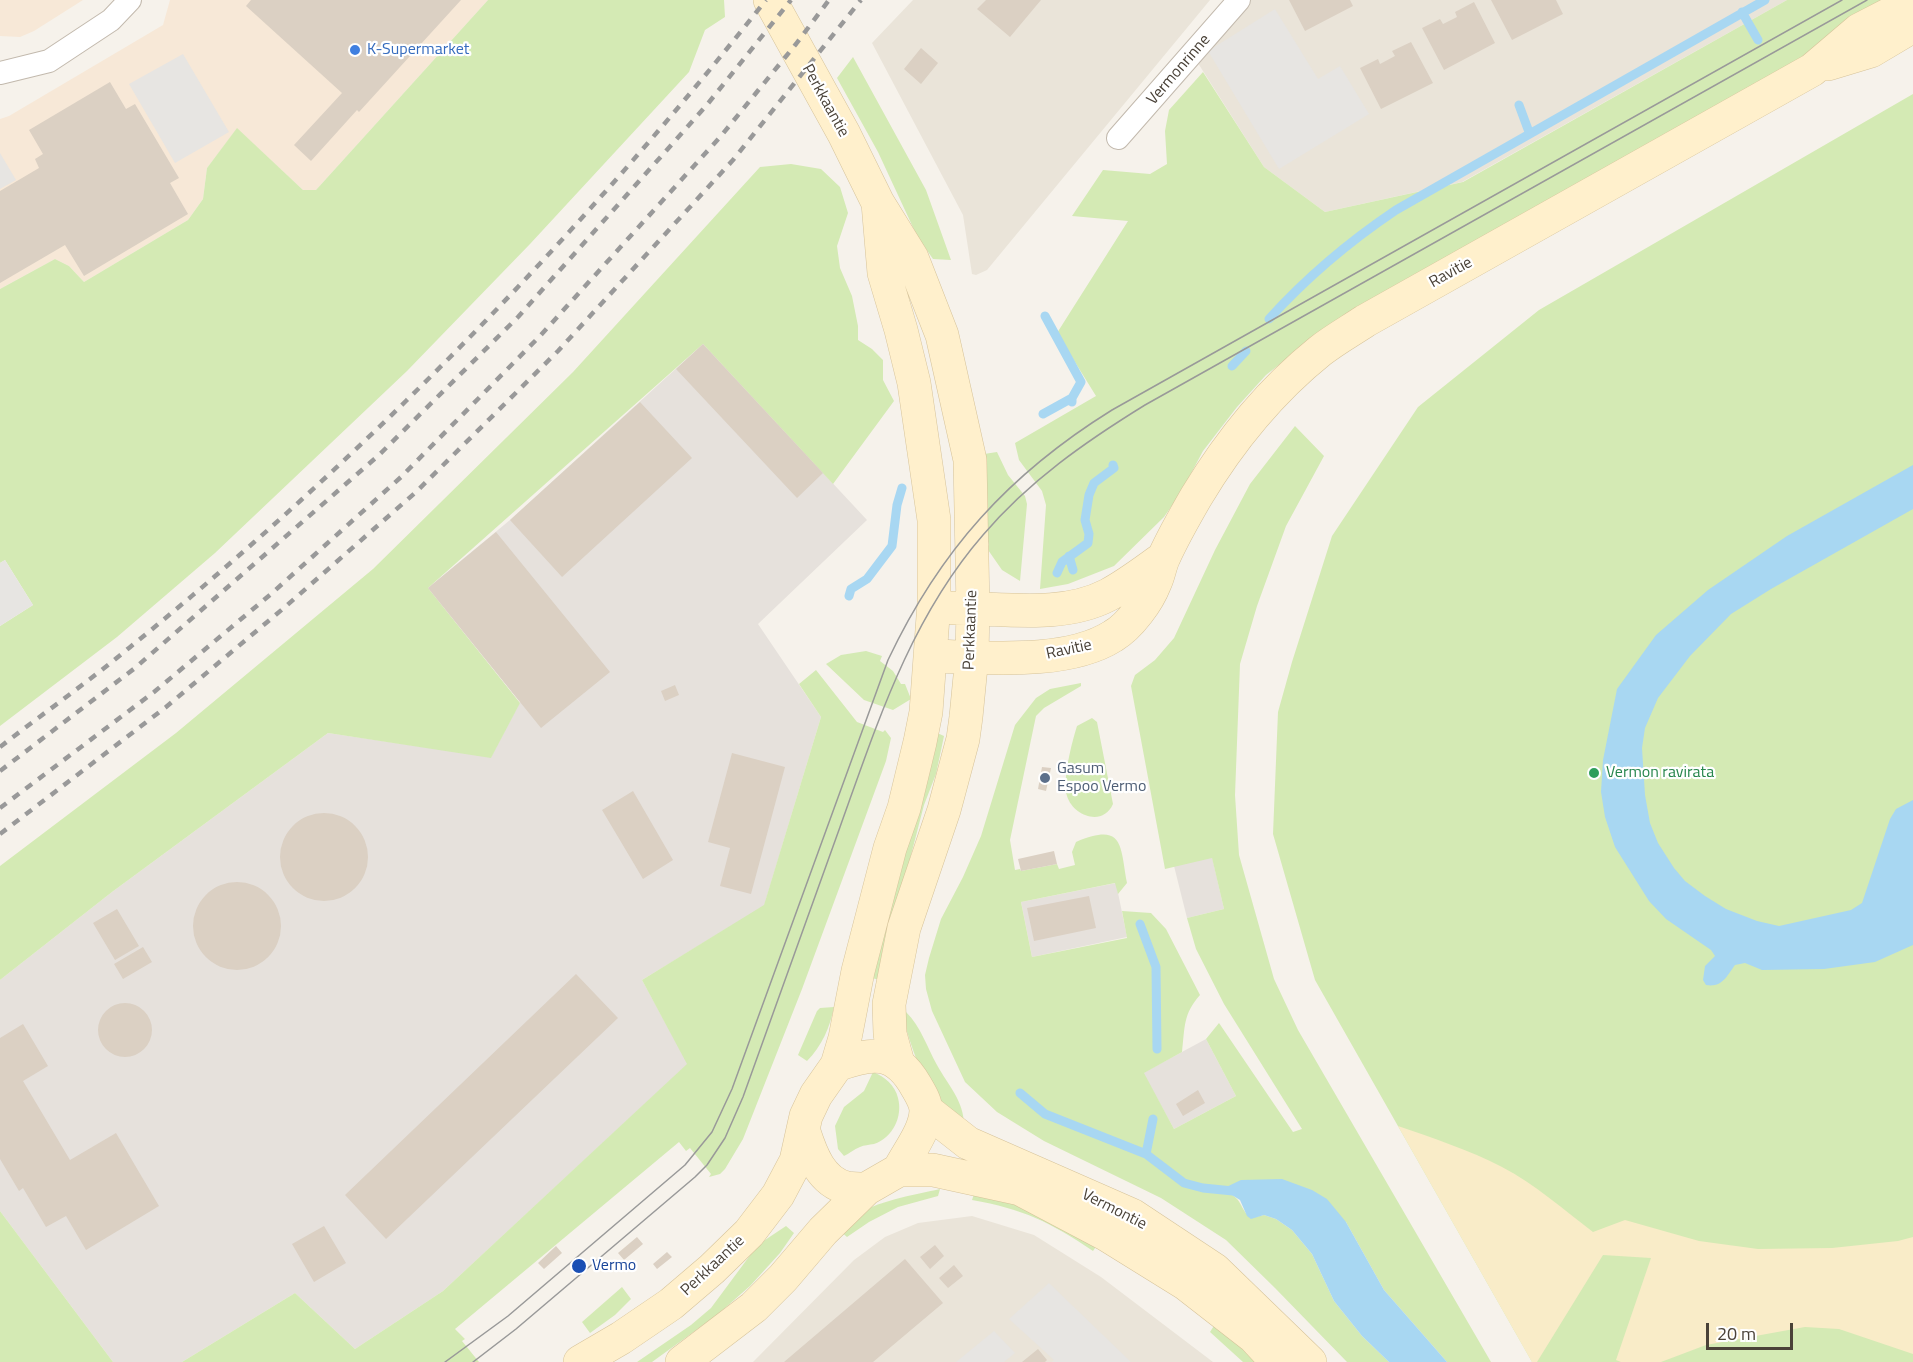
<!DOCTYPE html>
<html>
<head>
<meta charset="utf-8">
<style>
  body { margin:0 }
  #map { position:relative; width:1913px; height:1362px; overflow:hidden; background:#f6f2eb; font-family:"Titillium Web",sans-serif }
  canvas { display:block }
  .scale { position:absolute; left:1706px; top:1323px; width:87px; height:27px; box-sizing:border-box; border:3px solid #4a4238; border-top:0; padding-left:8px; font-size:18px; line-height:21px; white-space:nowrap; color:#4a4238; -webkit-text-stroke:4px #fff; paint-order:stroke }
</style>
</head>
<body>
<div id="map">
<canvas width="1913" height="1362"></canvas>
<div class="scale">20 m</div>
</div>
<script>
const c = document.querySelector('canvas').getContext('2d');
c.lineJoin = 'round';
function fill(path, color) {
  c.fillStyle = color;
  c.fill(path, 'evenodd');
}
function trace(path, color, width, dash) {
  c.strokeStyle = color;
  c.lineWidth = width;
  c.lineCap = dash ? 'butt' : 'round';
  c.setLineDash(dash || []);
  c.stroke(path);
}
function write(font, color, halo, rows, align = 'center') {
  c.font = font + ' "Titillium Web",sans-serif';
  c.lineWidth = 4.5;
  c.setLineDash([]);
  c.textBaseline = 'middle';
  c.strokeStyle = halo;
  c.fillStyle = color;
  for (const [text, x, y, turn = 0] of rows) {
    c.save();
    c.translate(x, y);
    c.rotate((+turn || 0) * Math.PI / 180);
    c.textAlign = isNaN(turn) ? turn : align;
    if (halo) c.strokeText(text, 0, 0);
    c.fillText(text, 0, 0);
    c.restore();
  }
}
const residential = new Path2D(`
  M913,0H1210L987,270L976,275L972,274L963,215L872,43Z
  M1248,0H1787L1462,182L1325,212L1264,167L1196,60Z
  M972,1216L1034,1235L1101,1277L1213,1362H753L854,1260L885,1237L918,1223Z`);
const commercial = new Path2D(`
  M0,0H83L34,31L20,37L0,36Z
  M170,0H488L316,190H303L237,129L207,168L203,199L188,220L84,282L69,266L55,259L0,289V119L9,116L163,25Z`);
const industrial = new Path2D(`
  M703,344L867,520L758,624L821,717L764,906L642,980L688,1064L443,1291L355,1349L295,1293L182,1362H113L0,1211V980L112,892L328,733L491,757L520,702L428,588L510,520Z
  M1212,857L1224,909L1187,918L1174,866Z
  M1116,883L1127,937L1032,957L1021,902Z
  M1206,1039L1236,1096L1174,1129L1143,1073Z`);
const green = new Path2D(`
  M488,0H724L725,17L705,30L689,72L530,244L407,371L215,553L117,637L0,726V626L33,605L5,560L0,563V289L55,259L69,266L84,282L188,220L203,199L207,168L237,128L303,190H316Z
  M1787,0H1894L1794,64L1295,352L1266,375L1237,407L1203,451L1180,494L1164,517L1114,566L1068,584L1040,589L1046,505L1042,491L1019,460L1015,443L1096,396L1057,333L1128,221L1072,216L1103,170L1150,174L1167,164L1165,131L1169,110L1203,72L1264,167L1325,212L1463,182Z
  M853,57L926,190L951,260L933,259L917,236L878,152L837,78Z
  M1913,94V1362H1532L1315,980L1273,834L1278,712L1292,662L1332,536L1418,407L1539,310Z
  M791,164L821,169L840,187L848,213L837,246L840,268L852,296L858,326V340L872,349L883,360V380L894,401L833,484L703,344L428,588L520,703L491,758L328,733L112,892L0,980V866L176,733L373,569L573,372L760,167Z
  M1295,426L1324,456L1286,526L1257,606L1240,664L1235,795L1239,855L1274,979L1298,1030L1491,1362H1447L1384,1290L1346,1222L1225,1192C1243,1197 1239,1209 1251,1218L1264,1215L1276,1219L1292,1230L1312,1254L1334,1301L1362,1336L1389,1362H1347L1275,1288L1226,1240L1161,1198L1044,1141L997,1112L965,1082L932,1011L926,989L925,975L929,958L941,919L963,877L981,836L1015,725L1036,698L1050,689L1081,683V686L1044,708L1036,716L1010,840L1015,870L1020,869L1021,871L1057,864L1059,869L1075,865L1072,852L1076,842C1124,822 1120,845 1127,883L1118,894L1115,883L1021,902L1032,957L1127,938L1122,911L1151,913L1166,929L1200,995C1183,1014 1185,1027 1182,1052L1144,1073L1174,1129L1236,1096L1206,1039L1219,1023L1293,1132L1302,1129L1224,1004L1196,949L1187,918L1224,909L1212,858L1165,869L1131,686L1135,675L1155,660L1174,638L1215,550L1250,484Z
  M997,452L1008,475L1025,496L1027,504L1020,581L1002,570L986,547L989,545L987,538L984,454Z
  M866,651L882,656L880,661L893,671L901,684H905L911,699L893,710L864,700L826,664L841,655Z
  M816,670L857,722L883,732L885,730L891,738L886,761L802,989L743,1139L725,1169L720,1174L709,1177L711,1174L690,1148L686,1151L679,1142L455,1329L465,1339L462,1341L479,1362H182L295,1293L355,1349L443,1291L687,1064L642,980L764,905L821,717L799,684Z
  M1092,718L1097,722L1113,804C1103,827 1073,816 1067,796C1062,780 1072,742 1077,726Z
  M935,732L944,736L936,774L924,805L911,855L906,886L881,980L871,978Z
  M834,1007C830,1027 822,1046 807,1061L798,1055L817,1011L820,1008Z
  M906,1012C921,1027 927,1047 937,1065C948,1085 964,1101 964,1125C955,1116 945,1107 937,1097C921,1078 908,1038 902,1013Z
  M873,1072C885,1077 895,1085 898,1098C903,1116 893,1138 874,1144C869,1145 864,1145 860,1147C854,1149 849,1154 844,1156L838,1149L835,1126L844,1107L864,1091Z
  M940,1189L938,1196L898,1207L869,1222L847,1237L839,1230C843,1226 848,1220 853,1217C876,1201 913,1195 940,1189Z
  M975,1191L1018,1202L1099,1242L1093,1251C1050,1222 1023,1209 972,1200Z
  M0,1211L113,1362H0Z
  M786,1226L794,1233L780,1253L750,1286L717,1315L652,1362H637L691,1325L711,1308L751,1254L762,1242Z
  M622,1287L631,1299L615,1315L590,1333L582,1322Z
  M1217,1321L1271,1362H1243L1210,1332Z`);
const sand = new Path2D(`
  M1398,1126C1433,1138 1469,1150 1502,1167C1535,1184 1564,1210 1593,1232L1625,1220L1699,1241L1758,1249L1832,1248L1898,1241L1913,1237V1354L1839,1329L1805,1327L1706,1345L1661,1362H1621L1616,1360L1651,1258L1603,1255L1537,1362H1532Z`);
const parking = new Path2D(`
  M1275,9L1318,79L1340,66L1369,114L1279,169L1208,51Z
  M183,54L229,132L175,163L129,84Z
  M0,153L16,180L0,189Z
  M5,560L33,605L0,626V563Z
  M1049,1283L1131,1362H1052L1054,1360L1009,1319Z
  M994,1331L1015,1353L1004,1362H956Z`);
const water = new Path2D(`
  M1913,465V509L1771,589L1731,614L1690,656L1658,698L1645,728L1642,748L1645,795L1650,823L1658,843L1674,868L1685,881L1705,896L1726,909L1757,921L1779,926L1851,910L1862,903L1890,819L1896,809L1913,800V945L1875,962L1824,969L1762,970L1745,963L1735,965C1727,976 1722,988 1706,985L1703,980L1705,966L1715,956L1711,950L1666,919L1649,901L1615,847L1605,817L1601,792L1603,760L1617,689L1656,635L1708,590L1787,536Z
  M1282,1179L1312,1190L1327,1199L1346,1222L1384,1290L1447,1362H1389L1362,1336L1334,1301L1312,1254L1292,1230L1276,1219L1264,1215L1251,1219L1247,1216L1240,1200L1222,1189L1241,1180Z`);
const stream = new Path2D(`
  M1742,12L1758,40
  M1519,105L1529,132
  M1045,316L1081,382L1072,398V402
  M1269,319C1307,277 1350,241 1396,210L1765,0
  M1232,366L1246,351
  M1043,414L1072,398
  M1069,556L1073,570
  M1057,573L1062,562L1088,543L1089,534L1085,520L1089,495L1094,483L1114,468L1113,465
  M849,596L851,589L867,579L892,546L897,505L902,488
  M1140,924L1156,967L1157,1049
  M1020,1093L1045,1114L1146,1154L1184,1183L1203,1188L1233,1191
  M1146,1154L1153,1119`);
const building = new Path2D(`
  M251,0H461L359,112L357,110L311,161L294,145L342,93L246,6Z
  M986,0H1041L1010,37L977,9Z
  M1289,0H1350L1353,6L1305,31Z
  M1491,0H1556L1563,14L1512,40Z
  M1474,2L1495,43L1444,70L1422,28L1440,19L1443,24L1457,17L1455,12Z
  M1411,42L1433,83L1381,109L1360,68L1378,59L1380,64L1395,56L1392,51Z
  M921,48L938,63L921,84L904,69Z
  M110,82L126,109L135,104L179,178L170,183L188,214L84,276L65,245L0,283V191L39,168L35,159L43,154L29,130Z
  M703,344L823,473L797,498L676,369Z
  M640,402L692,458L562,577L510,520Z
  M496,532L610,672L541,728L428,588Z
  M675,685L679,695L665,701L661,691Z
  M732,753L785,767L751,894L720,886L730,848L708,842Z
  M1042,767L1051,768L1046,791L1038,789Z
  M633,791L673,860L643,879L602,810Z
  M280 857a44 44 0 1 1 88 0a44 44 0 1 1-88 0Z
  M1054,851L1057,864L1021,871L1018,859Z
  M193 926a44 44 0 1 1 88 0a44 44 0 1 1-88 0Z
  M1089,896L1096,928L1034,941L1027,908Z
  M117,909L139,946L115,960L93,923Z
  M143,947L152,962L123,979L114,964Z
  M576,974L618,1018L386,1239L345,1195Z
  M98 1030a27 27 0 1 1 54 0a27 27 0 1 1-54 0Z
  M23,1024L48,1066L23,1081L70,1160L116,1133L159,1206L86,1250L66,1216L46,1227L23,1188L19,1191L0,1159V1038Z
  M1198,1090L1205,1103L1183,1116L1176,1104Z
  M324,1226L346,1263L314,1282L292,1244Z
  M637,1237L643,1244L624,1260L618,1253Z
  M935,1245L944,1256L930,1269L920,1257Z
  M556,1246L562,1253L544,1269L538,1263Z
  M667,1252L672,1257L657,1269L653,1264Z
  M905,1259L943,1303L873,1362H784Z
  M954,1265L963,1276L948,1288L939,1278Z
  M1038,1349L1047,1360L1045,1362H1022Z`);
const street = new Path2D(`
  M0,73L49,61L111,20L130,0
  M1118,138L1239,0`);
const secondary = new Path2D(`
  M770,0L844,134L878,203L912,258L942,335L970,460L973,608L972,656L966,717L963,739L944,810L904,928L889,1004L890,1034L898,1063
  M1828,64L1871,51L1913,26
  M953,608C1003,608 1062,619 1108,595C1127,585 1145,571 1162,559
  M930,656C984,657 1066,666 1113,636C1130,626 1148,601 1155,583C1159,575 1160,565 1164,557C1173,537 1185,516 1196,497C1229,442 1269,392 1320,351C1334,340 1350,331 1365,321L1812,70L1859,30L1913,2
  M837,1065C872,1052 895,1049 916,1086C920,1093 926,1102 926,1111C925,1132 908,1152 899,1170
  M926,1110L968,1143L1132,1215L1215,1270L1310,1362
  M804,1132C811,1154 821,1182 847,1188C853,1189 860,1189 866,1189
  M899,1170H933L1020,1189L1107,1235L1186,1284L1254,1337L1277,1362
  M580,1362L621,1338L671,1304L712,1269L749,1233L778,1195L796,1161L806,1116L816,1095L837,1065L845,1038L858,971L890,848L904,808L920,742L926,712L934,603V520L914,383L901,330L884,273L878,203
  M682,1362L754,1307L783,1278L823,1231L866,1189L899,1170`);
const tram = new Path2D(`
  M445,1362L508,1316L685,1165L712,1132L732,1089L888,660C940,550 1009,474 1112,410L1842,0
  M473,1362L516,1329L695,1177L707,1165L725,1138L743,1097C776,1007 808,917 840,827C877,724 910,619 983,535C1029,481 1085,442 1145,405L1867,0`);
const rail = new Path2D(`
  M0,747C41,715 84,685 124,652C362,460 577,239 766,0
  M0,771L135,668L379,455L518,317L706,106L791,0
  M0,808L154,692L271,594L401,477L540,336L721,136L796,44L829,0
  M0,834L166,707L285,607L416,492L558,351L733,160L861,0`);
const markers = [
  [355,50,6,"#3f7fe0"],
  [1594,773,6,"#2e9e5b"],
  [1045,778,6,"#5c6f8a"],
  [579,1266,8,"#1a4fb4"]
];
const shopNames = [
  ["K-Supermarket",367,50]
];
const streetNames = [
  ["Vermonrinne",1179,70,-49],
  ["Perkkaantie",825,101,61],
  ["Ravitie",1451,273,-29],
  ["Perkkaantie",971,630,-88],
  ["Ravitie",1069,650,-12],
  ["Vermontie",1114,1210,27],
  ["Perkkaantie",713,1266,-43]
];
const serviceNames = [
  ["Gasum",1057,769],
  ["Espoo Vermo",1057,787]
];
const leisureNames = [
  ["Vermon ravirata",1606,773]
];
const transitNames = [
  ["Vermo",592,1266]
];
fill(residential, '#eae4d9');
fill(commercial, '#f7e8d7');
fill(industrial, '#e6e1dc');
fill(green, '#d4eab4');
fill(sand, '#f9ecc8');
fill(parking, '#e7e5e2');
fill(water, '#a8d7f2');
trace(stream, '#a8d7f2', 9);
fill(building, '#dbd0c3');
trace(street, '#c2b9ad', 24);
trace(secondary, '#d6c39a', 34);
trace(street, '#fff', 22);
trace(secondary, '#fff0cc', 33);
trace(tram, '#999', 1.5);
trace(rail, '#999', 4.5, [8, 8]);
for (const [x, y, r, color] of markers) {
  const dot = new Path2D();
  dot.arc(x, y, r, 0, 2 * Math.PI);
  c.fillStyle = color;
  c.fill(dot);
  trace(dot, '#fff', 2);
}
write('16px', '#366cbe', '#fff', shopNames, 'left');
write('16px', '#4a4238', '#fff', streetNames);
write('16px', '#4e5e75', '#fff', serviceNames, 'left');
write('16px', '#27864d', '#fff', leisureNames, 'left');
write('16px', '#164399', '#fff', transitNames, 'left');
</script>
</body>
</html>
